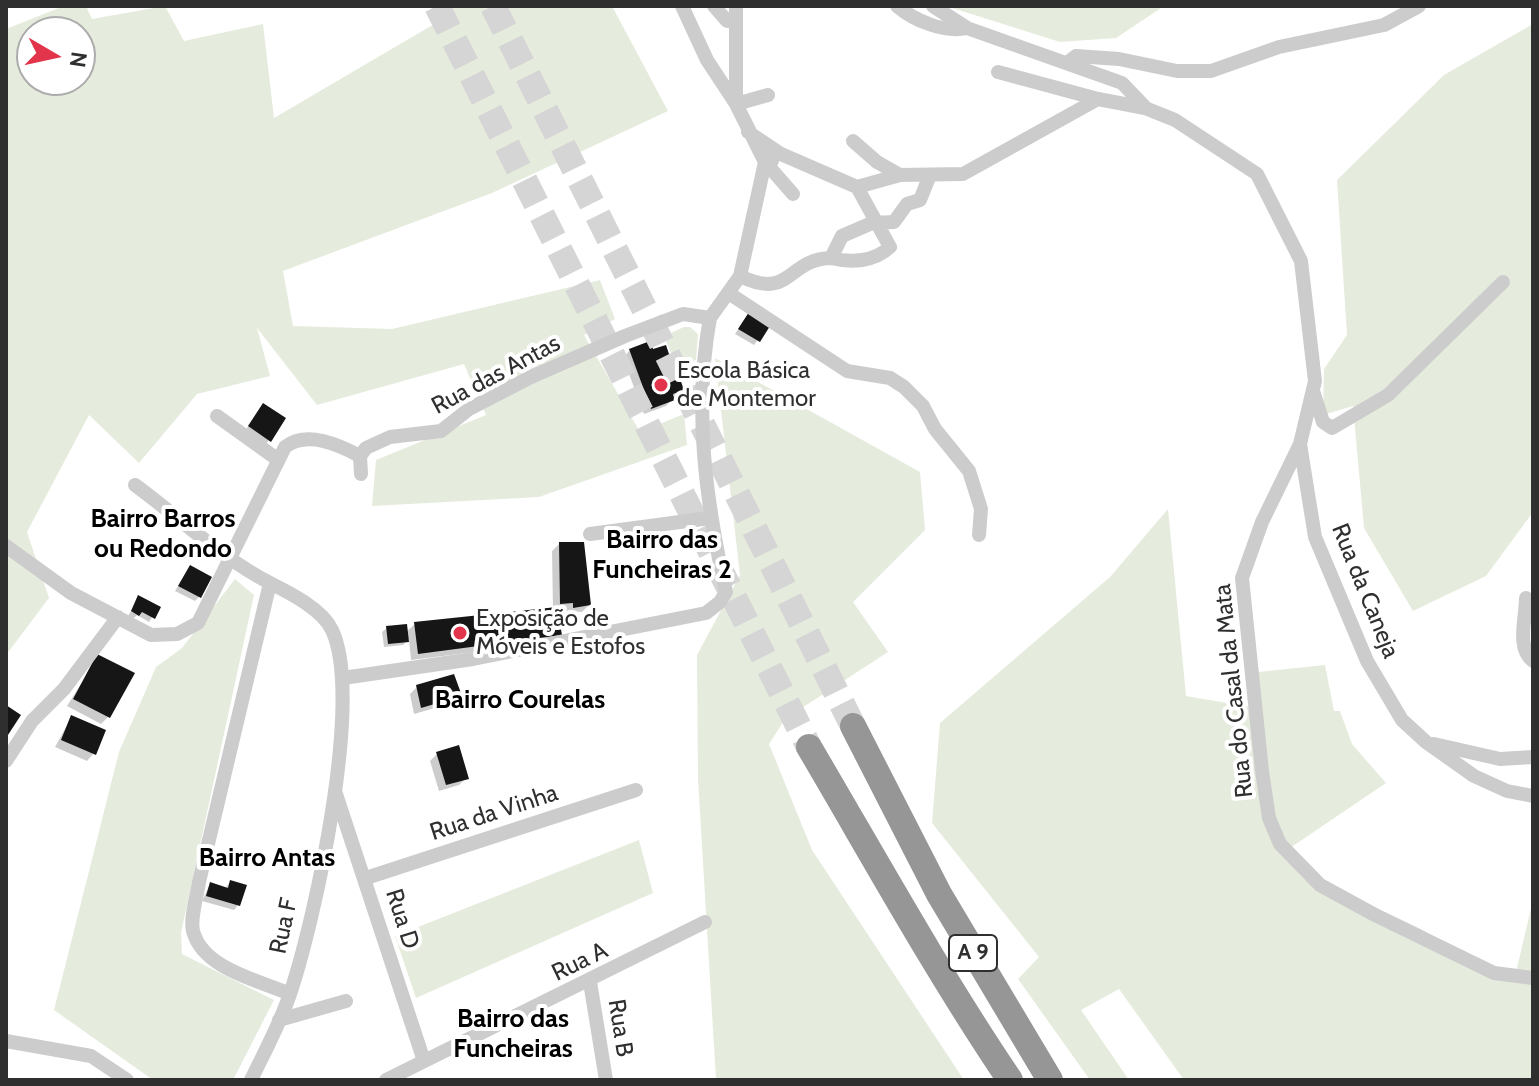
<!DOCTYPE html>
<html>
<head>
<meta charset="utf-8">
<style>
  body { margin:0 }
  #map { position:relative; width:1539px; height:1086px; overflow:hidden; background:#fff; font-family:Cabin,sans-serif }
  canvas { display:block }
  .frame { position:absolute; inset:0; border:8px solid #2f2f2f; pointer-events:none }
  .north { position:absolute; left:16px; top:16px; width:80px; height:80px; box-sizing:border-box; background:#fff; border:2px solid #acacac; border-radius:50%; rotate:99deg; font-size:22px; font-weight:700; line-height:32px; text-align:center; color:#2f2f2f }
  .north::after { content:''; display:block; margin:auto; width:28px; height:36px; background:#e2354b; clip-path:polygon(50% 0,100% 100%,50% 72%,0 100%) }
</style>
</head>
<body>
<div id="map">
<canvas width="1539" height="1086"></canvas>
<div class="frame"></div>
<div class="north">N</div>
</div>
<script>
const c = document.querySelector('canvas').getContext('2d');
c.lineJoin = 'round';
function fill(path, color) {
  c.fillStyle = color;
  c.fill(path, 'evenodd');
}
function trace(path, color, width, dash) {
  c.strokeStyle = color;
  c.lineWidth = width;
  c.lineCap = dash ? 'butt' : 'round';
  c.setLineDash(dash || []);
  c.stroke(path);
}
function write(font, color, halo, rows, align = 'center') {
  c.font = font + ' Cabin,sans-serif';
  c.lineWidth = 8;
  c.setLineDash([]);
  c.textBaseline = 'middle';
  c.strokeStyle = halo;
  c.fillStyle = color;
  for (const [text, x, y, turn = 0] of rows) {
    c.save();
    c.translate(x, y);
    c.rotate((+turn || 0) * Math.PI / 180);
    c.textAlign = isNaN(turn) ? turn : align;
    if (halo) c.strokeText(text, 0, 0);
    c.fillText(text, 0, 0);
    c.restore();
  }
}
const green = new Path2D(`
  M64,6H86L92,19L165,6L184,41L263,24L274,118L453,13V6H612L668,111L492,193L283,271L293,326L392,329L600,280L615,319L584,335L640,432L684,414L687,445L539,497L372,506L376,460L486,415L464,364L317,405L257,328L270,376L197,394L139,463L89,415L27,532L49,598L6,655V29ZM32,32H80V80H32Z
  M946,6H1164L1116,38L1060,42Z
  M1533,24V512L1486,576L1413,611L1364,528L1353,406L1323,415L1324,369L1347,335L1337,180L1444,75Z
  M684,327H690L698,334L696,360L677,367L664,336Z
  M715,358L920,472L925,530L853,602L888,652L785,719L769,744L812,850L964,1080H716L698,779L697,655L740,575Z
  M1168,509L1186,696L1262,709L1258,672L1325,665L1334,711H1340L1352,744L1386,783L1290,848L1330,886L1421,929L1479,963L1516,972L1533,900V1080H1184L1119,989L1081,1010L1129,1080H1090L1018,979L1039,957L932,823L940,723L1110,577Z
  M235,579L254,595L181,933L182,954L274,1000L233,1080H153L54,1010L119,752L156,667L182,648Z
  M639,840L653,893L416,998L395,936Z`);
const shadow = new Path2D(`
  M745,319L768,326L754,345L735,334Z
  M630,350L668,356L658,364L665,383L681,389L666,406L644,414L623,358Z
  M259,410L269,440L265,445L245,431Z
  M559,544L589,605L582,612L556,610L553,642L411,660L409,639L403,645L384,647L382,632L387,628L406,632L415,624L553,610L552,551Z
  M190,567L199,597L195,601L175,591Z
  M139,598L158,608L149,622L137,615L133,619L128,616Z
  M98,657L108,717L101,724L67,706Z
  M417,687L459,696L452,703L414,714L410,694Z
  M71,718L94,753L87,761L55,747Z
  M437,754L466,778L459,785L439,791L430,761Z
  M230,882L238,905L234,910L202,901L210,884L225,889Z`);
const building = new Path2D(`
  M749,312L770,326L760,342L738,329Z
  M650,341L653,349L666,345L670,357L659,361L667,381L679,376L684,390L673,394L675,400L651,409L629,349Z
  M263,403L286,418L271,442L248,426Z
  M559,542H584L591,605L573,608V603L560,604Z
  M190,565L212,577L201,598L178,586Z
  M138,595L161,607L155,619L142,612L139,616L131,611Z
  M557,607L562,635L418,654L414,622Z
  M407,624L409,642L388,644L386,626Z
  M97,654L135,673L110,718L73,699Z
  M454,674L462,696L421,708L416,685Z
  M6,705L21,715L6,738Z
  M71,715L106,730L96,755L61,740Z
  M459,745L469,779L446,785L436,752Z
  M230,880L247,885L240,906L206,896L210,882L228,888Z`);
const highwayTunnel = new Path2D(`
  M437,6L809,747
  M493,6L853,726`);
const street = new Path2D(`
  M682,6L707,60L736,104L765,162L793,194
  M714,6L727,21H734
  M736,6V104
  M897,6C915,21 944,33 967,28
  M933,6L967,28L1122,83L1145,107
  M1068,62L1076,56L1119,59L1177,71H1211L1279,47L1384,25L1419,6
  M998,72L1098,99
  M736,104L768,95
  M748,132L781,154L857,187L900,175L963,174L1098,99L1145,108L1175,120L1257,174L1301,261L1315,381L1300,444L1315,537L1367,661L1402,720L1426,742L1474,776L1507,791L1533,796
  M853,141L877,162L900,175
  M831,258C851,263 874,262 890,247L857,187
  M740,276C791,301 787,259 831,258L842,236L872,223L894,222L907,204L920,200L930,175
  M730,294L847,371L890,378L904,387L923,406L935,429L969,471L981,509L979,535
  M710,318L740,276L765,162L772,161
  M1313,391L1323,422L1332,428L1388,395L1503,282
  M217,416L277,459
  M1300,444L1262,522L1242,578L1262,771L1269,818L1280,844L1320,885L1375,915L1494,973L1533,978
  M361,474L360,456L366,448L390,437L441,431L469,409L531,377L625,336L683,314L710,318
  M135,485C180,518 220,557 270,583L199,882C197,896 190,918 193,931C203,969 258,980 290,994
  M590,534L710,518
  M6,546L71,593L151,635L177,634L198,623L285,447C307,430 339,445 360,456
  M1526,598C1526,618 1516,648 1533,661
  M343,678L473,659L706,613L720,602L726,592C706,502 693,410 710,318
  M1434,744L1500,759L1533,757
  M6,761L32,721L64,689L118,617
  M335,791L424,1061
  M366,878L636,790
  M590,982L606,1080
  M279,1020L346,1001
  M6,1041L91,1056L127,1080
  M251,1080C265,1051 281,1022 291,991C315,918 364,698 332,630C322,609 290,593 270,583
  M386,1080L705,922`);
const highway = new Path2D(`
  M853,726L939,894L1050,1080
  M809,747C875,859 937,972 1010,1080`);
const markers = [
  [661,385,8,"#e2354b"],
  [460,633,8,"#e2354b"]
];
const shields = [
  [973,953,48]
];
const shieldNames = [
  ["A 9",973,953]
];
const poiNames = [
  ["Escola Básica",677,371],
  ["de Montemor",677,399],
  ["Exposição de",476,619],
  ["Móveis e Estofos",476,647]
];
const streetNames = [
  ["Rua das Antas",496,375,-28],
  ["Rua da Caneja",1365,591,68],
  ["Rua do Casal da Mata",1234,691,-96],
  ["Rua da Vinha",494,813,-18],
  ["Rua D",402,919,72],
  ["Rua F",284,926,-78],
  ["Rua A",580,962,-26],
  ["Rua B",620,1028,81]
];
const neighbourhoodNames = [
  ["Bairro Barros",163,519],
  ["ou Redondo",163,549],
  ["Bairro das",662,540],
  ["Funcheiras 2",662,570],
  ["Bairro Courelas",520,700],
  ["Bairro Antas",267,858],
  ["Bairro das",513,1019],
  ["Funcheiras",513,1049]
];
fill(green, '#e6ecdd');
fill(shadow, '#0003');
fill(building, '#161616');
trace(highwayTunnel, '#d5d5d5', 26, [26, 13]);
trace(street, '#ccc', 14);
trace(highway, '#969696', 26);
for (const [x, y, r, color] of markers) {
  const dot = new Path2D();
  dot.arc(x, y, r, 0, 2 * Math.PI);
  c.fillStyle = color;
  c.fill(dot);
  trace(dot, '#fff', 3);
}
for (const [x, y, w] of shields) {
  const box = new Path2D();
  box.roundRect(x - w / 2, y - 18, w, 36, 6);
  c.fillStyle = '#fff';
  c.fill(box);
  trace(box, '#2f2f2f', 2);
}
write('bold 22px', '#2f2f2f', null, shieldNames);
write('24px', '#2f2f2f', '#fff', poiNames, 'left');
write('24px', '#2f2f2f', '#fff', streetNames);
write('bold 26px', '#000', '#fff', neighbourhoodNames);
</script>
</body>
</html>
